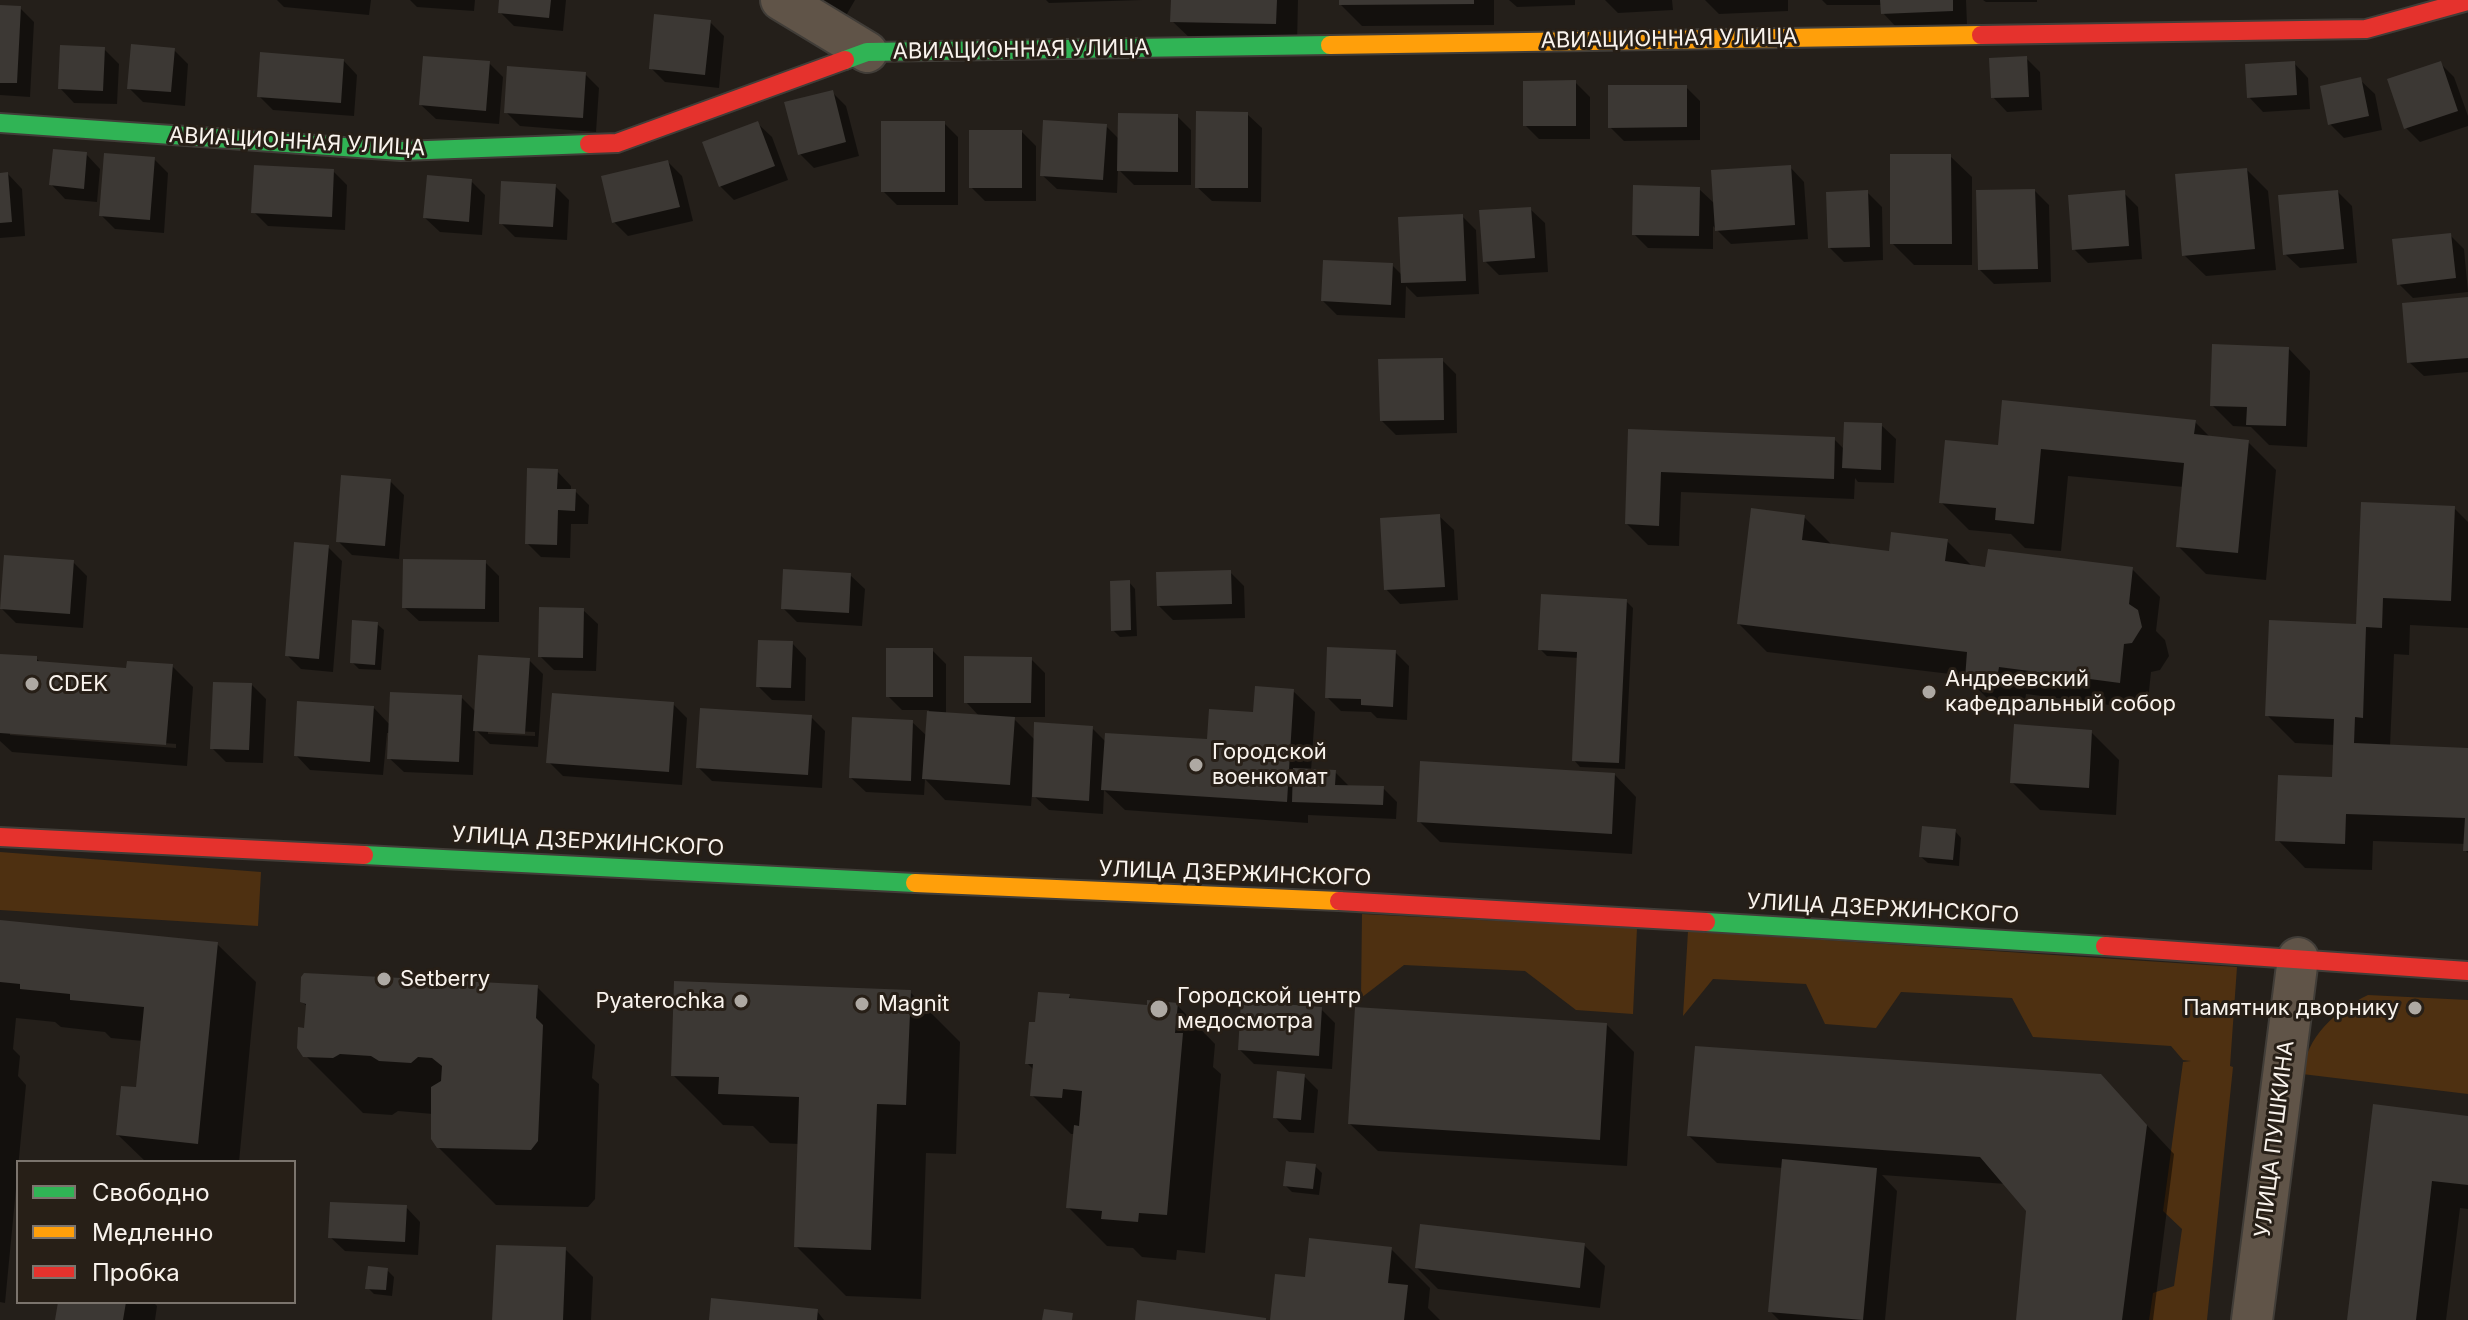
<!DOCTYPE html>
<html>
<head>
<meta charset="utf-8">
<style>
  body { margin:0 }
  #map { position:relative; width:2468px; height:1320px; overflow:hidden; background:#241f1a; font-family:Inter,sans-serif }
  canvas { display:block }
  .legend { position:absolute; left:16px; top:1160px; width:280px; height:144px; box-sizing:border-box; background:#271f17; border:2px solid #7b746d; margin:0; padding:10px 14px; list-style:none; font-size:24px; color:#f9f3ed }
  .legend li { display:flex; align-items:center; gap:16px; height:40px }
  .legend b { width:40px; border:2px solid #7b746d }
</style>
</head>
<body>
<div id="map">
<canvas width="2468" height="1320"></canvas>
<ul class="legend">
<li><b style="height:10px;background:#30b455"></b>Свободно</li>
<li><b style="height:10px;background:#ff9f0a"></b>Медленно</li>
<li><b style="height:10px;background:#e5322d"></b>Пробка</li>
</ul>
</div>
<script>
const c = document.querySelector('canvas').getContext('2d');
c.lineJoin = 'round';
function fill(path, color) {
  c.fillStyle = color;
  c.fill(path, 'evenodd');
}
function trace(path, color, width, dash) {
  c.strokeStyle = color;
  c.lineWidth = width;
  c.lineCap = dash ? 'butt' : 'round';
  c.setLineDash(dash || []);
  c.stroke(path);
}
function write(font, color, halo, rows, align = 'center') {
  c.font = font + ' Inter,sans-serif';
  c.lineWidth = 6;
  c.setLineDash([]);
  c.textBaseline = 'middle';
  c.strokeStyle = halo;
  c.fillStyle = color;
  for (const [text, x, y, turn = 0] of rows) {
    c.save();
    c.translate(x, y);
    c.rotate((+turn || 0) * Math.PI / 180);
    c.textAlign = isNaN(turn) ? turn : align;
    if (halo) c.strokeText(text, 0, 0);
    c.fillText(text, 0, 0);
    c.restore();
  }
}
const green = new Path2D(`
  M0,852L261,872L258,926L0,910Z
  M1362,914L1637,928L1633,1014L1576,1010L1525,971L1404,965L1361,998Z
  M1688,931L2237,967L2230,1066L2233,1067L2207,1320H2149L2153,1293L2174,1286L2182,1229L2163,1211L2183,1062L2191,1061L2183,1060L2171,1046L2033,1037L2012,998L1901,992L1876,1028L1825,1024L1806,984L1713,979L1683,1016Z
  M2368,995L2468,1000V1094L2302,1074C2307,1036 2335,1011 2368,995Z`);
const shadow = new Path2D(`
  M277,0H371L369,15L284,7Z
  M410,0H475L474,11L417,7Z
  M501,0H566L563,31L514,26L500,12Z
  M809,0H855L844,19Z
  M1046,0H1142L1049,3Z
  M1173,0H1298L1297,45L1194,42L1172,21Z
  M1341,0H1494V25L1362,26L1341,5Z
  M1509,0H1575V5L1517,7Z
  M1605,0H1672L1673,10L1618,13Z
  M1705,0H1788V11L1719,14Z
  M1822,0H1966L1967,24L1897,28L1883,13L1882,5H1827Z
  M1983,0H2037V2H1986Z
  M0,7L20,8L34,22L30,97L0,95Z
  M710,22L724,36L719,88L665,82L651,68Z
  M104,49L119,64L117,104L74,103L60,88Z
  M174,50L188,64L185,106L143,102L129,88Z
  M2026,58L2040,72L2042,110L2007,112L1993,97Z
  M343,60L357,75L354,116L273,110L259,96Z
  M489,63L503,77L499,124L436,119L421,105Z
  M2294,63L2308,78L2310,109L2263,112L2249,97Z
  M2440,63L2454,77L2468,116V126L2420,142L2406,128Z
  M585,74L599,88L596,132L520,126L506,112Z
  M2360,80L2375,94L2382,130L2344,138L2330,124Z
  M1575,82L1590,97V139H1539L1525,125Z
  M1686,87L1700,101V140L1624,141L1610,127Z
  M832,92L846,106L859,156L814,168L800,154Z
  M1247,114L1262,128L1261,202L1212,201L1197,187Z
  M1177,116L1191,130V185H1134L1118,169L1117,193L1057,189L1042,175L1106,126L1120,140Z
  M757,123L772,137L788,180L734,200L720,186Z
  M944,123L958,137V205H897L883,191Z
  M1022,132L1036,146V201H985L971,187Z
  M86,154L100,169L97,202L65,199L51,184Z
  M1950,156L1972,177V265H1914L1892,243Z
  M154,159L168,173L164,233L115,229L101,215Z
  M668,162L682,176L693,221L628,236L614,222Z
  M1790,167L1804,182L1808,239L1731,244L1713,226V249L1648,248L1634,234L1699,189L1715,204Z
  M2247,170L2268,191L2276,270L2206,276L2184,255Z
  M333,171L347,185L345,230L268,226L254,212Z
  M8,174L22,189L25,236L0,238V175Z
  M471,181L485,195L482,235L440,232L425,218Z
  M555,186L569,200L567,240L515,237L501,223Z
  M2035,191L2049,205L2051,282L1994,284L1980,270Z
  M1867,192L1882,207L1883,260L1844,262L1830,248Z
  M2338,192L2352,206L2357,263L2300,268L2285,254Z
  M2124,193L2138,207L2142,259L2088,263L2074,249Z
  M1530,209L1545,223L1548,272L1499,275L1485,261Z
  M1462,216L1476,230L1479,294L1417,297L1406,286L1405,318L1337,315L1323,301L1392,265L1403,276Z
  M2450,235L2464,249L2468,292L2413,298L2399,284Z
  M2468,299V372L2424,376L2409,362Z
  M2289,349L2310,371L2307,447L2269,445L2251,427L2233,426L2212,405Z
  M1442,360L1456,374L1457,433L1396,435L1382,421Z
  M2195,422L2211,438L2248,442L2276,470L2266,580L2206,574L2178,546L2184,487L2068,476L2061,551L2025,548L2011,534L1969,530L1941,502L1999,447Z
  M1881,425L1896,439L1894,483L1858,482L1855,478L1854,499L1681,492L1679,546L1648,545L1627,524L1630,431L1834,439L1845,450Z
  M557,471L571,486V491H575L589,505L588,524H571L570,558L541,557L527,543Z
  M390,481L404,495L399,559L352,555L338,541Z
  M2454,508L2468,522V628L2410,625L2409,655L2394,654L2390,747L2468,750V853L2465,850L2466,844L2373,841L2372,870L2305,868L2278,840L2334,779L2335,745L2295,743L2267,715L2358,626Z
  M1439,516L1454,530L1458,600L1400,604L1386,589Z
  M1804,517L1832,545L1890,553L1947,541L1973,567L2132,569L2160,597L2156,631L2165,640L2169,656L2160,670L2151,672L2147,710L2026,694L2024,712L1995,706L1967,678V676L1767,652L1739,624Z
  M328,547L342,561L333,672L301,669L287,655Z
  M73,562L87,576L83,628L16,623L2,609Z
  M485,562L499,576V622L419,621L404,607Z
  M1230,572L1244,586L1245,618L1173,620L1159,606Z
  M850,575L865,589L862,626L797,622L783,608Z
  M1129,582L1135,589L1137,636L1120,637L1113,630Z
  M1626,601L1633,608L1625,769L1580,767L1574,760L1579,658L1547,656L1540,649Z
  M583,610L598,624L596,671L554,670L540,656Z
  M377,624L384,630L381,670L359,669L352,662Z
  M792,643L806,658L805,701L772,700L758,686Z
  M932,650L946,664V714L980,717L966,702L1031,659L1045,673V717H1012L1036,741L1092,728L1106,742L1209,741L1293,691L1315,712L1311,771L1335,772L1349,786L1383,788L1397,802L1396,819L1308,815V823L1125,810L1104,790L1103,814L1049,810L1032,794L1031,806L945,800L925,779L924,795L866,792L851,778L912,722L927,736L929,710H902L888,696Z
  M1395,652L1409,666L1407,720L1377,718L1371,712L1341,711L1327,697Z
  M0,656L36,658L41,663L128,670L172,666L193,687L187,766L12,752L0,741ZM10,731L176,744V748L10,735Z
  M529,660L543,674L538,747L490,744L475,729L473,775L404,772L389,758L390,733H387L383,775L310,770L296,755L374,708L391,726L461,697L476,712ZM488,730L535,732V736L488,734Z
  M252,685L266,699L263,763L226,762L212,748Z
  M673,704L687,718L682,785L563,776L549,762Z
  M811,717L825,731L822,788L712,781L698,767Z
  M2091,732L2119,760L2116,815L2040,810L2012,782Z
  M1615,775L1636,797L1632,854L1440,842L1419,821Z
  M1955,831L1961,838L1959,866L1928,863L1921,857Z
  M0,922L217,944L256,982L239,1162H146L118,1135L138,1090L143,1041L111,1038L105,1032L61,1027L55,1022L16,1018L13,1049L20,1056L18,1076L26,1085L5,1303L0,1302Z
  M537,987L595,1045L592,1078L599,1084L595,1199L588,1207L496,1205L438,1147L433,1114L398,1111L392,1115L363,1113L305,1055L308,1007L302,1002Z
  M910,992L960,1042L956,1154L926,1153L921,1299L846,1296L796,1246L800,1144L770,1143L753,1126L723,1125L673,1075Z
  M1069,996L1073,1001L1149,1008L1177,1005L1215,1044L1213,1067L1221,1074L1205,1253L1177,1250L1176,1260L1142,1257L1133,1248L1107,1246L1068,1207L1075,1134H1071L1032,1095L1034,1070L1027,1063L1037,1025Z
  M1321,1009L1335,1023L1332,1069L1254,1064L1240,1050Z
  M1606,1024L1634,1052L1627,1166L1378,1151L1350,1124Z
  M1304,1076L1318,1090L1314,1133L1289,1132L1275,1117Z
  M2128,1105L2174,1154L2153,1320H2018L2028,1210L2006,1184L1882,1175L1897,1191L1885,1320H1779L1770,1311L1783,1168L1717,1163L1689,1136Z
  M2468,1118V1209L2460,1208L2446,1320H2349Z
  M1315,1166L1322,1173L1319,1195L1292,1192L1285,1185Z
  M406,1207L420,1222L418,1255L345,1251L330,1237Z
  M1584,1245L1605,1266L1600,1308L1438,1289L1417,1268Z
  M565,1249L593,1277L591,1320H495Z
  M1391,1249L1430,1288L1428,1308L1440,1320H1272L1307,1280Z
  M387,1270L394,1277L392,1296L374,1294L368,1288Z
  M60,1302H153L157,1306L155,1320H57Z
  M817,1311L824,1320H711Z`);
const building = new Path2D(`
  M499,0H551L549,18L498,13Z
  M1171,0H1277L1276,24L1170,22Z
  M1339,0H1474V4L1339,5Z
  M1880,0H1953V11L1881,14Z
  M0,5L21,6L17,83H0Z
  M654,14L711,20L705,75L649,69Z
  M131,44L175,48L171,92L127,89Z
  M60,45L105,47L103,91L58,89Z
  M260,52L344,59L341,103L257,97Z
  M423,56L490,61L486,111L419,105Z
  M2027,56L2029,97L1991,98L1989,58Z
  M2295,61L2297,95L2247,98L2245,64Z
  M2441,61L2458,111L2404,129L2387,79Z
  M507,66L586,72L583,118L504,113Z
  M2361,77L2369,116L2328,125L2320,86Z
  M1576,80V126H1523V81Z
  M1608,85H1687V127L1608,128Z
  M833,90L846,142L798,155L784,102Z
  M1196,111L1248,112V188H1195Z
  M1118,113L1178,114V172L1117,171Z
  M1043,120L1107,124L1103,180L1040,176Z
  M758,121L775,166L719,187L702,142Z
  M881,121H945V192H881Z
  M969,130H1022V188H969Z
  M53,149L87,152L84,189L49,185Z
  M104,153L155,157L150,220L99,216Z
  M1890,154H1951L1952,244H1890Z
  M668,160L680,207L612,223L601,176Z
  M254,165L334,169L332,217L251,213Z
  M1791,165L1795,225L1715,231L1711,170Z
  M2247,168L2255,249L2182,256L2175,174Z
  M8,172L12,222L0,223V173Z
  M427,175L472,179L469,222L423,218Z
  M501,181L556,184L553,227L499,224Z
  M1633,185L1700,187L1699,236L1632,235Z
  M2035,189L2038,269L1978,270L1976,190Z
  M1868,190L1870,247L1828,248L1826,192Z
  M2125,190L2129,246L2072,250L2068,195Z
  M2338,190L2344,249L2283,255L2278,195Z
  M1531,207L1535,258L1483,262L1479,210Z
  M1463,214L1466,281L1401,283L1398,217Z
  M2451,233L2456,278L2397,285L2392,239Z
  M1323,260L1393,263L1391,305L1321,301Z
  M2468,297V358L2407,363L2402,303Z
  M2212,344L2289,347L2286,426L2246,425L2247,407L2210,406Z
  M1443,358L1444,420L1380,421L1378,359Z
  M2002,400L2196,420L2194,434L2249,440L2238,553L2176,547L2184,463L2041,449L2034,524L1995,520L1996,508L1939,503L1945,440L1998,445Z
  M1844,422L1882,423L1881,470L1842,468Z
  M1628,429L1835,437L1834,479L1661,472L1659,526L1625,524Z
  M527,468L558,469L557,489H576L575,511L558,510L557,545L525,544Z
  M341,475L391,479L385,546L336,542Z
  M2361,502L2455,506L2451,601L2383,598L2382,628L2366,627L2363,718L2355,717L2354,743L2468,748V851H2463L2465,818L2346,814L2345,844L2275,841L2278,775L2332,777L2334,719L2265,716L2269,620L2356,624Z
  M1751,508L1805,515L1802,540L1889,551L1891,532L1948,539L1945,561L1985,567L1988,549L2133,567L2129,604L2138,610L2142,627L2132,643L2124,644L2120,683L1999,667L1996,685L1965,679L1967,652L1737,624Z
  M1440,514L1445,587L1384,590L1380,518Z
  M294,542L329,545L319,659L285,656Z
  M4,555L74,560L70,614L0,609Z
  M403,559L486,560L485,609L402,608Z
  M783,569L851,573L849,613L781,609Z
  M1231,570L1232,604L1157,606L1156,572Z
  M1130,580L1131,630L1111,631L1110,581Z
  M1541,594L1627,599L1619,763L1572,761L1577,652L1538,650Z
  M539,607L584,608L583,658L538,657Z
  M352,620L378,622L375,665L350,663Z
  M758,640L793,641L791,688L756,687Z
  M1327,647L1396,650L1393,707L1361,705V699L1325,698Z
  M886,648H933V697H886Z
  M0,654L37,656V661L126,668L127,661L173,664L166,745L0,733Z
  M478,655L530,658L525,734L473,731Z
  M964,656L1032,657L1031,703H964Z
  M213,682L252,683L249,750L210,749Z
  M1255,686L1294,689L1287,802L1101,790L1105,733L1207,739L1209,709L1253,712Z
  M390,692L462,695L459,762L387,759Z
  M552,693L674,702L669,772L546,763Z
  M297,701L374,706L370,762L294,756Z
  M700,708L812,715L808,775L696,768Z
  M927,711L1015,717L1010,785L922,779Z
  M852,717L913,720L911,781L849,778Z
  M1034,722L1093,726L1089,801L1032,797Z
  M2014,724L2092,730L2089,788L2010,783Z
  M1420,761L1615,773L1612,834L1417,822Z
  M1293,768L1336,770L1335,785L1384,786L1383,805L1292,802Z
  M1922,826L1956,829L1953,860L1919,857Z
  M0,920L218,942L198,1144L116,1135L121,1086L136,1087L144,1007L70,1000V994L20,989V984L0,982Z
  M304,973L538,985L536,1018L543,1025L538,1141L531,1150L437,1148L431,1139V1087L441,1081L442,1066L432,1058L418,1057L411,1063L379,1061L371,1056L340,1054L333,1058L303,1057L297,1048L298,1027L304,1028L306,1004L300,1002L301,977Z
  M674,981L911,990L906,1105L877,1104L871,1250L794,1247L799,1097L718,1094L719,1077L671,1076Z
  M1038,992L1070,994L1069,998L1147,1005V1000L1178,1003L1175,1033H1183L1167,1215L1139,1213L1138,1222L1101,1219L1102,1211L1066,1208L1074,1125L1079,1126L1082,1091L1063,1089L1062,1098L1030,1096L1033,1064H1025L1029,1022H1035Z
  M1241,1001L1322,1007L1319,1056L1238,1050Z
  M1355,1007L1607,1023L1600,1140L1348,1124Z
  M1695,1046L2101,1074L2147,1125L2122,1320H2016L2026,1211L1980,1157L1687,1136Z
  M1277,1071L1305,1074L1301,1120L1273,1118Z
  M2373,1104L2468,1116V1185L2432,1181L2416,1320H2347Z
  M1782,1159L1877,1168L1863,1320L1768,1312Z
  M1286,1161L1316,1164L1313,1189L1283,1186Z
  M330,1202L407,1205L405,1242L328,1238Z
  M1420,1224L1585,1243L1580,1288L1415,1268Z
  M1309,1238L1392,1247L1388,1283L1408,1285L1404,1320H1270L1275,1274L1305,1277Z
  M496,1245L566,1247L563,1320H492Z
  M368,1266L388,1268L386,1290L365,1289Z
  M711,1298L818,1309L817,1320H709Z
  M1137,1300L1266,1318V1320H1135Z
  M58,1302H126L123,1320H55Z
  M1044,1309L1073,1313L1072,1320H1042Z`);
const street = new Path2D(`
  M781,0L867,52
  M2252,1320L2298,958`);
const fast = new Path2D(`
  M845,60L867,52L1330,45
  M0,123L401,151L589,144
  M364,855L915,883
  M1706,922L2105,946`);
const slow = new Path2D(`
  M1330,45L1981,35
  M915,883L1339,901`);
const jam = new Path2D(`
  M1981,35L2366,29L2468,1
  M589,144L617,143L845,60
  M0,837L364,855
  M1339,901L1706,922
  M2105,946L2468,971`);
const markers = [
  [32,684,8,"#aea9a3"],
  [1929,692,8,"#aea9a3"],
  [1196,765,8,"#aea9a3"],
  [384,979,8,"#aea9a3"],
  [741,1001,8,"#aea9a3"],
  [862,1004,8,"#aea9a3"],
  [2415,1008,8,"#aea9a3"],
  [1159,1009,10,"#aea9a3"]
];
const streetNames = [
  ["АВИАЦИОННАЯ УЛИЦА",1669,39,-1],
  ["АВИАЦИОННАЯ УЛИЦА",1021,50,-1],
  ["АВИАЦИОННАЯ УЛИЦА",297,142,3],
  ["УЛИЦА ДЗЕРЖИНСКОГО",588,842,3],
  ["УЛИЦА ДЗЕРЖИНСКОГО",1235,874,2],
  ["УЛИЦА ДЗЕРЖИНСКОГО",1883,909,3],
  ["УЛИЦА ПУШКИНА",2275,1139,-83]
];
const poiNames = [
  ["Андреевский",1945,679],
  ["кафедральный собор",1945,704],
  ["CDEK",48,684],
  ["Городской",1212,752],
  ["военкомат",1212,777],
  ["Setberry",400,979],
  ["Городской центр",1177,996],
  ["медосмотра",1177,1021],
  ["Pyaterochka",725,1001,"right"],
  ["Magnit",878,1004],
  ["Памятник дворнику",2399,1008,"right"]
];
fill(green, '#4e3011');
fill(shadow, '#0007');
fill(building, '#3c3834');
trace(street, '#413d38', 44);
trace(fast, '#413d38', 22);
trace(slow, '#413d38', 22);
trace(jam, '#413d38', 22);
trace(street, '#605448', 40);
trace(fast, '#30b455', 18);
trace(slow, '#ff9f0a', 18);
trace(jam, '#e5322d', 18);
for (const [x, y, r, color] of markers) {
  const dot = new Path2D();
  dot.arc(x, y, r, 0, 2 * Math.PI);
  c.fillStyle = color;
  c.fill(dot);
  trace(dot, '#271f17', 3);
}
write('22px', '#f9f3ed', '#271f17', streetNames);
write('22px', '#f9f3ed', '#271f17', poiNames, 'left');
</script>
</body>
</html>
